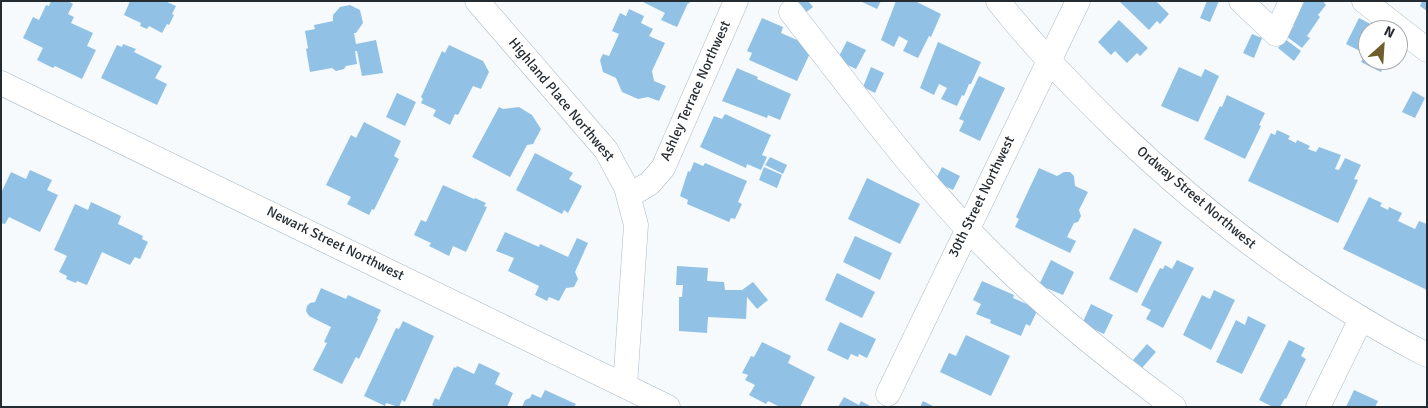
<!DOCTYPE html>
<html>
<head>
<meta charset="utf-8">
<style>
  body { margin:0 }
  #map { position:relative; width:1428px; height:408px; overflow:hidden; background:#f6fafc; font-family:Signika,sans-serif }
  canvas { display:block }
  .frame { position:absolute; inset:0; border:2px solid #252c31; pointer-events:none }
  .north { position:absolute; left:1358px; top:20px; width:50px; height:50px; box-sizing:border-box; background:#fff; border:1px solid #a8abad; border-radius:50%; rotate:26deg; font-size:14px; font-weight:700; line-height:20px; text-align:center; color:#252c31 }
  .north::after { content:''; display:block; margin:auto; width:18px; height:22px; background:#6f5e2c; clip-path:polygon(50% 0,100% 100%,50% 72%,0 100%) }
</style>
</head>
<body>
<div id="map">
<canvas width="1428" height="408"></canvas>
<div class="frame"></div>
<div class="north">N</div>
</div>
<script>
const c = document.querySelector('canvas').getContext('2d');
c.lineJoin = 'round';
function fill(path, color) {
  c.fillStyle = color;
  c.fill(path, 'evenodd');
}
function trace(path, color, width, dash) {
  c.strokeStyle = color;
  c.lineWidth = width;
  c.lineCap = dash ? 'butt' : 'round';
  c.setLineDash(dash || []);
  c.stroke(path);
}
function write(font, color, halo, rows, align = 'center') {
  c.font = font + ' Signika,sans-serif';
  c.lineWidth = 4.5;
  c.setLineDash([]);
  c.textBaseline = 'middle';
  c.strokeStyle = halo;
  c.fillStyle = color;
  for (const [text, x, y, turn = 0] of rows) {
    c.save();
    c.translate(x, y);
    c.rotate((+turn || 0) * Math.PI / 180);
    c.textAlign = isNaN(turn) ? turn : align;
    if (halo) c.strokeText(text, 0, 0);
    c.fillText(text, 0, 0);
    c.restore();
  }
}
const building = new Path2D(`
  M51,1H68L73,4L68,14L74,17L71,23L93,33L87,46L96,50L82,79L55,66L53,68L37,60L43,48L23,38L33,17L39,20L46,5L49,6Z
  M130,1H165L176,6L172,14L174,15L169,25L167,24L162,33L149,26L147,29L140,26L141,23L124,15Z
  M641,1H690L689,4L688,3L677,27L661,20L665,13Z
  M795,1H808L813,7L805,13Z
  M860,1H881L877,9Z
  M896,1H915L941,14L931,37L929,36L918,58L903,51L908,41L899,36L894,47L881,40Z
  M1119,1H1156L1169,14L1160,24L1157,21L1149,30Z
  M1207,1H1219L1210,22L1200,18Z
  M1301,1H1325L1324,3L1326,5L1318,15L1320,17L1307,36L1310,38L1302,48L1286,36L1294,26L1291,24L1299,14L1297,12L1304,3Z
  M1422,1H1427V11L1420,6Z
  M350,5L360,10L363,23L356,33H354L356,44L376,40L383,73L362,76L357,51H355L357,64L346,66L344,69L336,71L332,68L310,72L306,49L308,48L305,31L315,29L314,25L333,21V15L340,7Z
  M629,9L644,16L641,23L653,29L649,36L665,43L652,71L654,81L666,86L659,101L648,97L638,99L622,92L616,78L603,72L600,60L603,54L609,56L619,34L612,31L620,13L626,16Z
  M762,18L783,27L781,33L813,47L797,81L749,60L752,53L747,51Z
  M1359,18L1378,28L1376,30H1368V60H1387L1381,72L1361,62L1366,54L1346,44Z
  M1119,20L1148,48L1140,56L1137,53L1127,63L1115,51L1111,55L1098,42Z
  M1252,34L1262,38L1254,58L1243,53Z
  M1285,39L1301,51L1294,61L1278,48Z
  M847,41L866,50L856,69L837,60Z
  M938,42L981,62L971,84H969L964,96L962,95L957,106L941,99L947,88L939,84L934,95L920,88Z
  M123,44L136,49L134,52L162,66L155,78L167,84L157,105L101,78L117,45L122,47Z
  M449,45L483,61L489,72L481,89L473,86L458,115L455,114L450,125L433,116L436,110L421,103L423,99L421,97L442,51L445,53Z
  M871,67L884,73L875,93L863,87Z
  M1179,67L1201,77L1205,69L1219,76L1198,122L1161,106Z
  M737,68L758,77L757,79L791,94L780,120L768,115L767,118L722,101Z
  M979,76L1005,88L980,141L959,131L964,121L959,119Z
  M1413,91L1425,98L1415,118L1402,112Z
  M397,93L416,102L405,126L386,117Z
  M1227,95L1265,113L1259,125L1261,126L1245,159L1204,139L1220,106L1222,107Z
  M499,107L503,109L519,107L532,115L541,129L533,144L527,145L510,177L472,157Z
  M725,114L771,135L762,155L767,157L761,170L747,164L746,168L700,147L714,116L722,119Z
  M364,122L401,141L394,156L399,159L374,210L372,209L369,215L347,204L351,197L326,185L351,135L356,138Z
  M1277,130L1290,136L1288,139L1296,143L1297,140L1310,146L1308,149L1316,152L1319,147L1341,155L1335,169L1339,170L1345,158L1361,165L1354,179L1358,180L1338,223L1248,181L1271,133L1275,135Z
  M535,153L573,173L569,179L582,186L568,213L564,210L562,214L516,190Z
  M770,157L787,165L783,174L765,165Z
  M694,162L703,166L705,163L747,181L738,202L742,204L735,219L731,218L729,222L687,204L688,200L680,196L688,171L690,172Z
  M764,167L782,175L777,188L759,180Z
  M942,167L960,176L953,190L935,181Z
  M1039,168L1057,176L1064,172H1070L1074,176L1075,186L1088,192L1079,210L1081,216L1078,222L1074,223L1067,237L1076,241L1070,253L1015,227L1019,219L1016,217Z
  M30,170L52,180L47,190L58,195L40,232L9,217L5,224L1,223V193L11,172L26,179Z
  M867,178L920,204L900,244L848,219Z
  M443,185L474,199L475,198L486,203L484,206L487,207L466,252L453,246L449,256L429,246L431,243L414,235L421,220L426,222Z
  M1369,197L1382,203L1380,206L1388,210L1389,207L1402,213L1398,221L1415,229L1419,221L1427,224V290L1343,249Z
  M91,202L121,216L118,224L143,236L142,239L148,242L140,259L135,257L130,265L102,252L87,285L77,281L76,283L66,279L67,276L59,272L67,256L54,250L75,204L88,210Z
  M1134,228L1162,242L1137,293L1109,279Z
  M505,232L539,247L540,244L568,257L577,238L588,243L575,272L578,279L574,287L566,288L559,301L549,297L547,301L535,295L539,286L508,271L514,258L496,251Z
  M855,236L892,253L880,280L843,262Z
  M1051,260L1074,272L1063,295L1039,285Z
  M1177,260L1194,268L1163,328L1146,319L1151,310L1141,305L1160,268L1163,269L1165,265L1172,269Z
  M677,266L708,268L707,281L724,282L725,290H742L753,282L768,300L757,309L747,297L746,319L708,317L707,333L679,331V297H682L683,285H676Z
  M837,273L875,292L862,318L825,300Z
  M982,281L1014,295L1013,298L1038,309L1030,326L1026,324L1021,336L990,323L991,320L976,314L981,304L973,300Z
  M321,288L346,299L348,295L381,310L377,318L378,319L359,359L356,357L342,384L313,370L327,343L324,342L331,327L309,316L306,311L307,306L310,303L315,302Z
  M1214,290L1235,300L1211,350L1183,335L1202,295L1210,299Z
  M1091,304L1113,315L1104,334L1082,324Z
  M1248,316L1266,325L1242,374L1216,362L1236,320L1245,325Z
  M403,321L434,336L405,402L402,400L399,407L386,403L385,406L364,396L396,328L399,329Z
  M840,322L876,339L867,358L859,354L858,357L851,354L848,360L827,350Z
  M966,335L1010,356L991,396L940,372L949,353L956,356Z
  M1289,340L1305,348L1301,356L1306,359L1286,399L1285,398L1280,407H1273L1259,400Z
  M762,342L791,356L788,363L815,377L800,407H780L768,401L766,404L749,395L755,385L745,380L748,375L742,373L751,356L754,357Z
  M1147,344L1156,352L1142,368L1133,360Z
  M479,363L500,373L495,384L513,393L507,407H435L432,405L435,398L439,400L454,367L456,368L457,366L474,374Z
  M545,390L576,404L574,407H522L525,400L530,398L532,394L541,398Z
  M1354,390L1378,401L1375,407H1346Z
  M844,397L859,405L861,401L872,407H838Z
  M923,401L935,407H920Z`);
const minor = new Path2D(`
  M477,1L606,150L626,187L636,225L625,386
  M998,1C1034,47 1074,88 1116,129C1209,218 1312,296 1427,355
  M1241,1L1276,34L1291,1
  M1364,1L1427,50
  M791,12C856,95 918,181 994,256C1048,310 1112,361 1174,407
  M1,83L668,407
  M629,196L650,183L663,168L736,1
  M888,394L1078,1
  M1318,407L1361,319`);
const streetNames = [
  ["Ashley Terrace Northwest",696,91,-66],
  ["Highland Place Northwest",561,100,50],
  ["30th Street Northwest",982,197,-64],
  ["Ordway Street Northwest",1196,198,40],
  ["Newark Street Northwest",335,244,26]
];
fill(building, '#91c2e6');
trace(minor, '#abbbc8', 25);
trace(minor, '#fff', 24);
write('14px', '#252c31', '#fff', streetNames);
</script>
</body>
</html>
